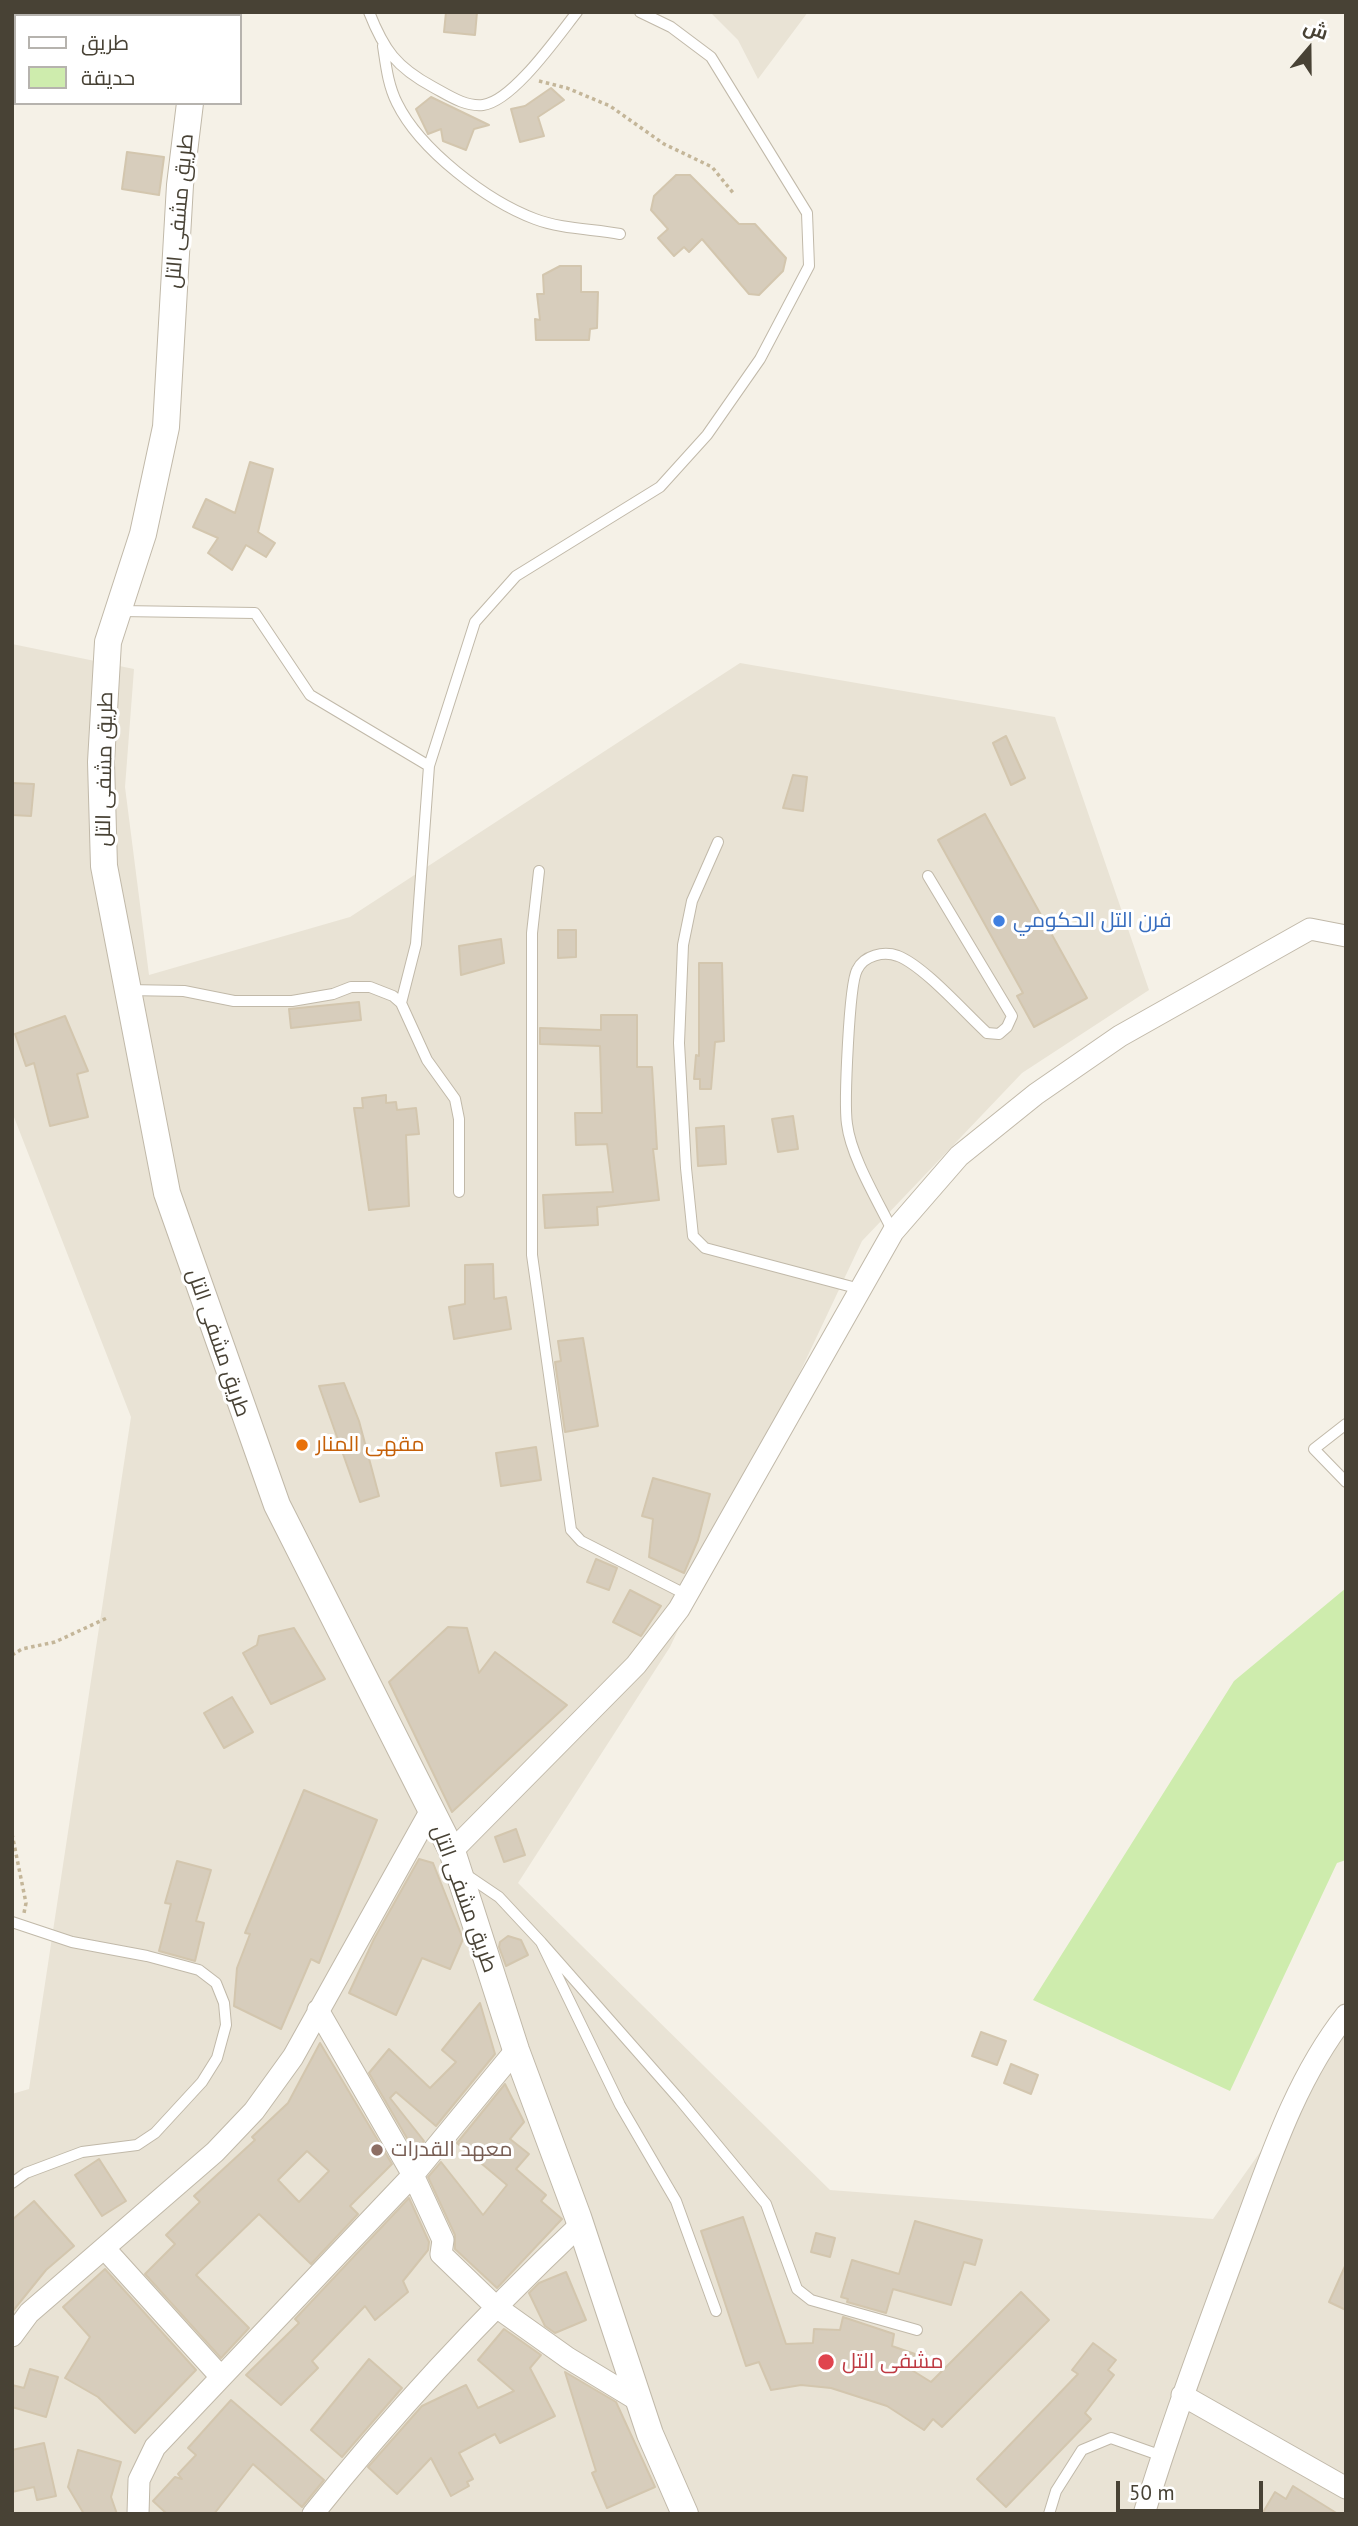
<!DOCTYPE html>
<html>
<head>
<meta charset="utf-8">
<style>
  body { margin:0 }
  #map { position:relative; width:1358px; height:2526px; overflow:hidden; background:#f5f1e7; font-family:"PT Sans",Cairo,sans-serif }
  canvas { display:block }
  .frame { position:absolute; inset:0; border:14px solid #484235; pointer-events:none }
  .legend { position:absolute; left:14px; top:14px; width:228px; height:91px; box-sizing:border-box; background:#fff; border:2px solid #b6b3ae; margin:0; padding:9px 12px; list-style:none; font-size:21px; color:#484235 }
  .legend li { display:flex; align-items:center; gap:14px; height:35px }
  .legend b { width:35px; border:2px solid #b6b3ae }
  .north { position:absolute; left:1274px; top:14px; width:70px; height:70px; -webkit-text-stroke:5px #fff; paint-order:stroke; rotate:20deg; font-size:19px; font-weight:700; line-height:28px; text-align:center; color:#484235 }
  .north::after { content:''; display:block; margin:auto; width:24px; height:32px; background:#484235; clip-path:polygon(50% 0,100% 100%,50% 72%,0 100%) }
  .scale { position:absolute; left:1116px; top:2481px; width:147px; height:32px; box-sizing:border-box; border:4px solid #484235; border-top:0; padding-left:9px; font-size:21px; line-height:24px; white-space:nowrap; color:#484235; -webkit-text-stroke:5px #fff; paint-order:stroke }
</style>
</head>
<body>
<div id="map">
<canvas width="1358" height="2526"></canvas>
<div class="frame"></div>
<ul class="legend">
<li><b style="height:9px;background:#fff"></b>طريق</li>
<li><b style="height:19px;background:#ceecad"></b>حديقة</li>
</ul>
<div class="north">ش</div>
<div class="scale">50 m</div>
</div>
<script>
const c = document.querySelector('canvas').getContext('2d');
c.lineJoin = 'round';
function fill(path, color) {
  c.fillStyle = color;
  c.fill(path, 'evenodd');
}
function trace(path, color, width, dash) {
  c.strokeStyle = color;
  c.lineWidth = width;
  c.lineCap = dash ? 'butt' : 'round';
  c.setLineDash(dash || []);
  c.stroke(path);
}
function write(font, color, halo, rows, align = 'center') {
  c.font = font + ' "PT Sans",Cairo,sans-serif';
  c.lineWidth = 6;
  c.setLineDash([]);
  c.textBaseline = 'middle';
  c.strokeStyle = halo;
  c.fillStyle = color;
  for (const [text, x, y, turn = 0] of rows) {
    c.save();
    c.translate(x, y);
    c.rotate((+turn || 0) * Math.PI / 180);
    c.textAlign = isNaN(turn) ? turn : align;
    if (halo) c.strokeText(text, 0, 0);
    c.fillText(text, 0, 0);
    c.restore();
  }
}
const residential = new Path2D(`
  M710,12H808L758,79L738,40Z
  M12,644L134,669L125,787L149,975L350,917L740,663L1055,717L1149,990L1022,1073L862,1241L670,1647L518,1883L830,2190L1213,2219L1346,2030V2514H12V2094L29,2089L131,1417L12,1112Z`);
const green = new Path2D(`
  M1346,1588V1860L1337,1863L1230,2091L1033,2000L1234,1681Z`);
const building = new Path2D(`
  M446,12H477L475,35L444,32Z
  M551,88L564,100L538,117L544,136L520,142L511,109L525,106Z
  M431,97L489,125L474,129L466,150L443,141L441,129L428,134L416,109Z
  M127,152L164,157L159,195L122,189Z
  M676,175H690L739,224H755L786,258L783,271L759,295L749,294L702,239L689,252L684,247L674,256L658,238L668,229L651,210L654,196Z
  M560,266H581V292H598L597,328L590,329L589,340H536L535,319L540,320L537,294H544L543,275Z
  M250,462L273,469L258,532L275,543L266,557L246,545L232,570L208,553L218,538L193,527L206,499L235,513Z
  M1006,736L1025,778L1011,785L993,743Z
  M793,775L807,777L803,811L783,808Z
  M12,783L34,784L31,816L12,815Z
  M985,814L1087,998L1034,1027L1017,996L1023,993L938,840Z
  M558,930H576V957L558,958Z
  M501,939L504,963L461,975L459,946Z
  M699,963H722L724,1041L715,1042L711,1089H700V1079H694L696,1055L699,1056Z
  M359,1002L361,1020L291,1028L289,1009Z
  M601,1015H637V1067H652L657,1149H653L659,1200L597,1207L598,1225L545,1228L543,1195L613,1192L607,1144L576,1145L575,1113H602L600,1046L540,1044V1028L601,1030Z
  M65,1016L88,1071L77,1074L88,1117L50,1126L34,1063L26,1066L15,1034Z
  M386,1095V1103L396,1102L397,1110L416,1108L419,1134L406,1135L409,1206L369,1210L354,1108H363L362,1098Z
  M793,1116L798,1149L778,1152L772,1119Z
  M724,1126L726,1164L698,1166L696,1128Z
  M493,1264L494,1299L506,1297L511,1329L454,1339L449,1307L465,1304V1265Z
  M583,1338L598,1426L565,1432L555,1362L561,1361L558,1341Z
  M344,1383L359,1421L379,1496L360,1502L319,1386Z
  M536,1447L541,1480L501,1486L496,1453Z
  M653,1478L710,1494L698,1540L684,1573L649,1557L653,1519L642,1516Z
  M596,1559L617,1568L609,1590L587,1582Z
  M630,1590L661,1606L641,1636L613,1622Z
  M448,1627L467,1628L479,1673L495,1652L567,1705L452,1812L389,1682Z
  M294,1628L325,1679L271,1704L243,1653L257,1645L259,1636Z
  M232,1697L253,1732L224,1748L204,1713Z
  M304,1790L377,1820L319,1963L311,1959L281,2029L234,2006L237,1968L250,1934L245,1933Z
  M516,1829L525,1855L504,1862L495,1837Z
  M419,1859L433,1863L463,1939L450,1969L422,1958L396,2015L349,1993L374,1939Z
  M177,1861L211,1870L196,1921L204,1923L195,1961L159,1951L171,1904L165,1903Z
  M508,1936L521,1940L528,1955L506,1966L499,1947L500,1942Z
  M480,2003L495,2054L436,2126L396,2092L390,2098L424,2141L415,2152L369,2073L389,2049L430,2088L456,2062L442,2050Z
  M981,2032L1006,2041L997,2065L972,2056Z
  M320,2043L392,2164L350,2206L358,2214L311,2264L259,2214L196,2275L249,2328L221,2358L145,2274L175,2244L166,2235L200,2202L194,2196L255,2140L252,2137L288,2103ZM307,2151L329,2171L299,2202L278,2180Z
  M1011,2064L1038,2075L1031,2094L1004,2083Z
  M505,2084L524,2122L510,2139L529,2154L516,2169L546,2195L541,2201L562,2219L497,2288L455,2249V2235L428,2177L441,2162L483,2215L507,2185L457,2143Z
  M99,2159L126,2201L102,2216L75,2175Z
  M409,2198L429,2242L428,2250L403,2281L408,2292L375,2320L365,2306L312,2361L318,2368L281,2405L246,2375L299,2323L295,2319Z
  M34,2201L74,2246L46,2270L12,2312V2220Z
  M743,2217L786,2344L813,2343L814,2329L840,2330L843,2317L894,2334L892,2346L915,2354L910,2369L931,2382L1021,2292L1049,2320L942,2427L933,2419L924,2430L887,2406L831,2388L801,2385L771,2390L759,2362L746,2366L701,2231Z
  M915,2221L982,2240L975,2265L964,2262L951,2305L893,2289L886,2313L847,2302L848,2299L841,2297L852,2260L899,2274Z
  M816,2233L835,2238L830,2257L811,2252Z
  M1346,2264V2310L1329,2302Z
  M105,2269L196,2370L135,2433L98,2397L65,2378L90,2337L63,2307Z
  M566,2272L586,2320L555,2333L545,2326L529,2293L539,2283Z
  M504,2329L541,2355L530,2368L555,2416L500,2443L495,2434L459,2453L473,2479L467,2482L469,2486L451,2496L431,2458L397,2494L368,2467L422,2406L466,2385L478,2408L514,2391L478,2360Z
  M1093,2343L1116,2360L1108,2370L1114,2375L1085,2413L1091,2419L1006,2507L977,2479L1078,2374L1072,2370Z
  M369,2359L402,2388L342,2457L311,2430Z
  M30,2369L58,2377L46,2417L12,2407V2385L24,2388Z
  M565,2372L616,2402L655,2487L607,2508L592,2473L596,2471Z
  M231,2400L324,2480L302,2507L253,2464L214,2514H167L153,2501L175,2477L182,2479L178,2474L196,2455L188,2448Z
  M44,2443L56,2496L37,2500L34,2487L12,2492V2450Z
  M78,2450L121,2462L111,2497L117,2514H84L68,2487Z
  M1293,2486L1338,2514H1262L1275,2492L1286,2499Z`);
const path = new Path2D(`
  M539,81L567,88L610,106L664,144L712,167L734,194
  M12,1655L22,1649L55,1642L107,1618
  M12,1834L26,1903L24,1913`);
const service = new Path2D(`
  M369,12C384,50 396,67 433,87C448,95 465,107 483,105C513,101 558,36 577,12
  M383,46C386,66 388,85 397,103C420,150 487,201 535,219C561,229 593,229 620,234
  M120,611L255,613L310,695L429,766
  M718,842L692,901L683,945L679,1043L686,1168L693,1236L705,1248L860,1289
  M539,871L532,933V1255L571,1530L581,1541L687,1595
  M127,990L184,991L234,1001H292L333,994L351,987H370L393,996L401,1003L427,1060L455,1099L459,1119V1192
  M401,1003L416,944L429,766L475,622L516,576L660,487L707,435L760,359L809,266L807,213L711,57L671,27L640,12
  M893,1232C878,1201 851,1157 847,1124C844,1104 849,985 857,970C864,955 884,951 898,956C924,966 965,1013 987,1033L999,1034L1007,1027L1012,1016L928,876
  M1346,1424L1314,1449L1346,1482
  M465,1874L499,1897L541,1942L620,2105L676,2201L716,2311
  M12,1922L72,1942L147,1956L199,1970L216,1983L224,2003L226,2025L217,2058L202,2082L155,2133L137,2145L82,2152L26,2173L12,2183
  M541,1942L680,2100L766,2204L797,2289L811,2300L917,2330
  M1049,2514L1056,2491L1082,2450L1111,2438L1162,2456`);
const minor = new Path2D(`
  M452,1851L636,1665L679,1609L893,1232L959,1156L1036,1094L1120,1036L1310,929L1346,936
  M318,2010L413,2175L443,2240L441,2254L495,2306L568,2358L639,2401
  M105,2249L221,2377
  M12,2336L29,2313L215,2152L254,2111L293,2057L431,1810
  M1182,2395L1346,2488
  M138,2514L139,2480L155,2447L413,2175L516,2050
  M313,2514C395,2411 485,2315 580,2225
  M1144,2514C1172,2422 1206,2332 1239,2242C1268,2165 1294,2081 1346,2015`);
const tertiary = new Path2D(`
  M207,16L208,12
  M190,103L180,185L166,427L143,534L108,642L101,762L104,866L167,1193L277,1505L452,1851L516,2050L578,2217L650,2434L685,2514`);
const markers = [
  [999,921,7,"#3f7fe0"],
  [302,1445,7,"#e8710a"],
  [377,2150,7,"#8d6e63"],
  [826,2362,9,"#e0444e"]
];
const streetNames = [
  ["طريق مشفى التل",180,211,-85],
  ["طريق مشفى التل",105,769,-89],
  ["طريق مشفى التل",218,1343,71],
  ["طريق مشفى التل",464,1899,70]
];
const shopNames = [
  ["فرن التل الحكومي",1013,921]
];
const foodNames = [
  ["مقهى المنار",316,1445]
];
const educationNames = [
  ["معهد القدرات",391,2150]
];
const healthNames = [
  ["مشفى التل",842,2362]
];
fill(residential, '#e9e3d5');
fill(green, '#ceecad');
fill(building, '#d7cdbc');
trace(building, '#d3c6ae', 2);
trace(service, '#c1b9a9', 12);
trace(minor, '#c1b9a9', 23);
trace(tertiary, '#c1b9a9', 28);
trace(path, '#c4b699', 3.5, [3.5, 3.5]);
trace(service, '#fff', 10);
trace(minor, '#fff', 21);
trace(tertiary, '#fff', 26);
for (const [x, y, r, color] of markers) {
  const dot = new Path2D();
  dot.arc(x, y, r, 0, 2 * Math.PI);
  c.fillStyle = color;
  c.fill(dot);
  trace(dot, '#fff', 2.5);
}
write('21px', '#484235', '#fff', streetNames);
write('21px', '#366cbe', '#fff', shopNames, 'left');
write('21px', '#c56008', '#fff', foodNames, 'left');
write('21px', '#785e54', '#fff', educationNames, 'left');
write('21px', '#be3a42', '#fff', healthNames, 'left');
</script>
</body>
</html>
